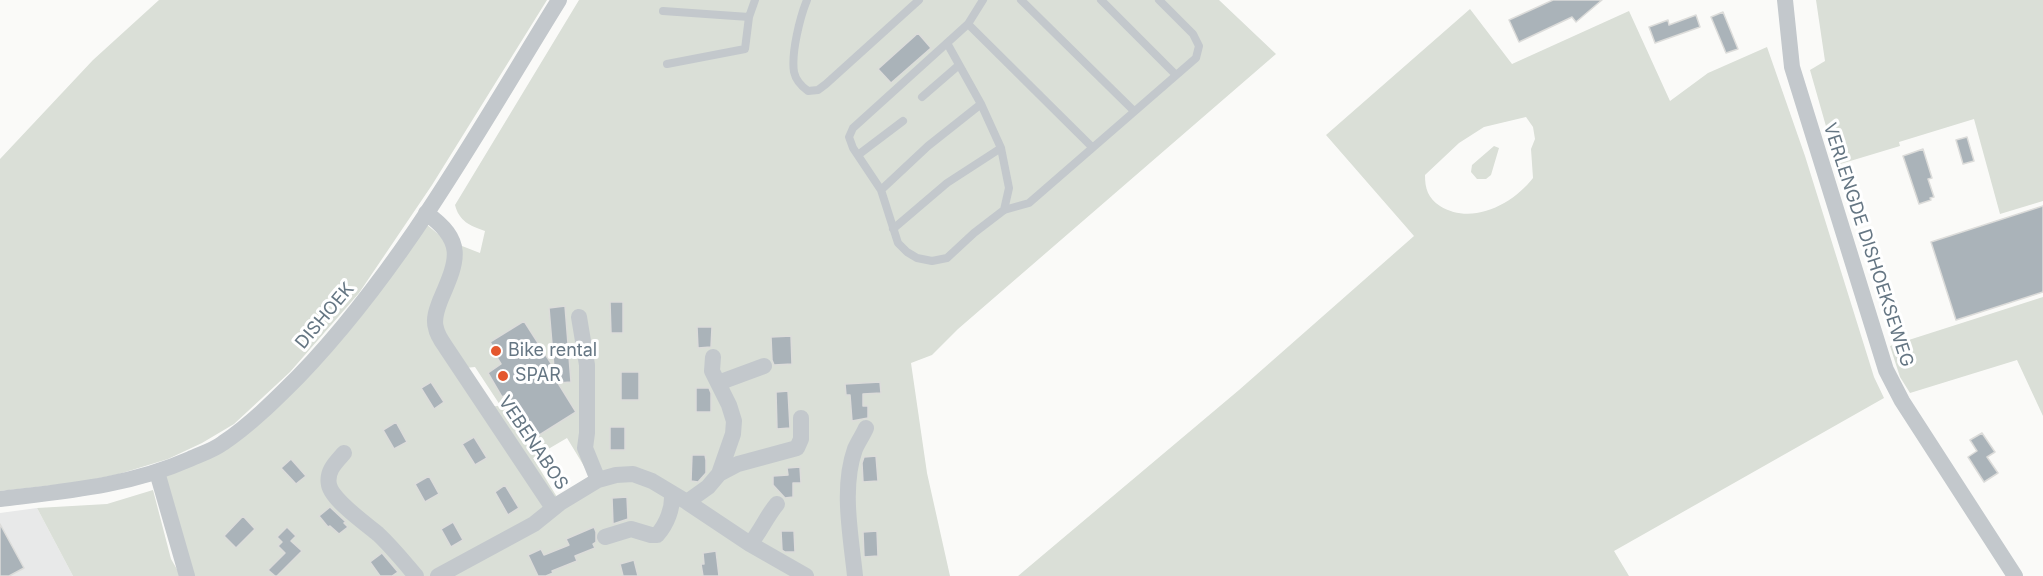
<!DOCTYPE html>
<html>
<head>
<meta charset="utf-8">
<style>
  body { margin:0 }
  canvas { display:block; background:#fafaf8 }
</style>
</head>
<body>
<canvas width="2043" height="576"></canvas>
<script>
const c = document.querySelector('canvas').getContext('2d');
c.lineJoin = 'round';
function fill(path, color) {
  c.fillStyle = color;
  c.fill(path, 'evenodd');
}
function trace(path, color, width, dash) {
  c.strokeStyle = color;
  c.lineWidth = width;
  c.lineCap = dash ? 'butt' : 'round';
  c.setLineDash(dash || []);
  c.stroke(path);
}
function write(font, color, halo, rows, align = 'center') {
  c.font = font + ' Inter,sans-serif';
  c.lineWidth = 6;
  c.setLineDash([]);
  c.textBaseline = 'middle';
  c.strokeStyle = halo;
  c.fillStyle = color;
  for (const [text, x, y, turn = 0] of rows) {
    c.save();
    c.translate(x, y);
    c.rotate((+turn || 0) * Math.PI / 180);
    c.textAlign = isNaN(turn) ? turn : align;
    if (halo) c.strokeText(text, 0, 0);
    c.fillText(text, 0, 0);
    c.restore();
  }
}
const built = new Path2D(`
  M37,508L73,576H0V513Z`);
const green = new Path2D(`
  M159,0H547L432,185L359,293L290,372L234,424L202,443L168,459L119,474L81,482L0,491V159L93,60Z
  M579,0H1219L1276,54L958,329L932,355L911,363L927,473L950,576H73L37,508L107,504L153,490L171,559L178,571L163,477L226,448L426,224L444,239L480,253L485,231C470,226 459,221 455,205ZM475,367L500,405L499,406L481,407L455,369ZM567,438L590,476L557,497L533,458Z
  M1816,0H2043V201L2000,214L1974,119L1899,142L1900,146L1837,165L1810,70L1825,61Z
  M1470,9L1512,64L1629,11L1670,101L1708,73L1767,47L1805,156L1874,377L1884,398L1614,551L1629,576H1018L1239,390L1414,236L1326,135ZM1526,117L1533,127L1535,139L1531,149L1533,178C1513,204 1472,226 1440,206C1428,198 1425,189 1425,175L1459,143L1484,127Z
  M1494,146L1499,148L1491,175L1486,179H1477L1471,172L1472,165Z
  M2043,297V416L2017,360L1910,393L1900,377L1890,346Z`);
const building = new Path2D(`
  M1553,0H1602L1576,22L1572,17L1519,42L1509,20Z
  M1723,12L1738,49L1726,53L1711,17Z
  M1696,15L1700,27L1655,43L1649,27L1668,20L1669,25Z
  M918,33L931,48L891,83L878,69Z
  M1967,137L1974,161L1963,164L1956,140Z
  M1923,149L1932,178L1928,179L1934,197L1930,198L1931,200L1919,204L1903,156Z
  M2043,206V292L1956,320L1931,242Z
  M610,302H623V333H611Z
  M565,306L571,382L558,383L576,412L533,439L506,395L502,397L488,373L501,364L493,351L495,350L490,342L524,321L554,368L549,308Z
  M697,327H712L711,347L698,348Z
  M791,336L792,364L774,365L772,360L771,337Z
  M621,372H639V400H621Z
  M431,382L444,402L434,409L421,388Z
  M880,382L881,393L863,394V406H868V418L852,421L850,395H846L845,384Z
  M696,388H709L711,393V412H696Z
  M788,391L790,428L777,429L776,392Z
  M396,422L407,442L394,449L383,430Z
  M610,427H625V450H610Z
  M1982,433L1995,452L1987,457L1998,473L1984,482L1968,457L1977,451L1970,440Z
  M474,437L487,458L475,465L462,444Z
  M692,455H705L706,460V473L698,482L691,481Z
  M876,456L878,481L863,482L862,463L864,457Z
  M291,459L306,476L296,484L281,468Z
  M800,467L801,483H793V497L785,498L773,485V476L788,475L787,468Z
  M429,476L439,494L425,502L415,484Z
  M505,485L519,508L508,515L495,492Z
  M627,497L628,519L613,524L612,498Z
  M330,507L346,522L344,523L348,527L339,534L330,526L328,527L319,516Z
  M243,516L255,529L236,548L224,536Z
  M453,522L463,540L451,547L441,529Z
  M0,524L24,568L9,576H0Z
  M287,527L296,536L291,541L302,551L277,576H275L268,570L285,553L278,546L282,542L277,537Z
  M594,527L596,532V542L593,544L595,548L575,556L577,561L552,571L553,573L546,576H538L528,555L541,549L544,555L569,545L566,539Z
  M781,531H794L795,552H785L782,550Z
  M877,531L878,556L864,557L863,532Z
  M716,551L719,576H703L701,564H704L703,553Z
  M382,553L398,572L392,576H380L370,562Z
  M634,560L638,576H623L620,564Z`);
const service = new Path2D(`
  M807,0C800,17 791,53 794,72C796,81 801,86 808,91L818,90L826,84L919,0
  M983,0L968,24L853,128L849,137L853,148L881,190L898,243L907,252L917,258L932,261L947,258L974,233L1004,210L1029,203L1196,58L1199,46L1193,34L1159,0
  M1021,0L1134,111
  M1101,0L1176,75
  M663,11L749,17
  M968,24L1092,147
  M947,43L981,104L1001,148L1009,188L1004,210
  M667,64L745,49L749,17L755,0
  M922,97L959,65
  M858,155L903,121
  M881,190L928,146L981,104
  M893,229L947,183L1001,148`);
const minor = new Path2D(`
  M1785,0L1792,67L1886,370L1902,401L2015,576
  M426,213C467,242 457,261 440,301C437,309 433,319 436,328C437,335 443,343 447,349L553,508
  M579,317L587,365V433L585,448L598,480
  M718,383L764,366
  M344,453C336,462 326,471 329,485C332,500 366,524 378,534C392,547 404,562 416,576
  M157,472L187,576
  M719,474L738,464L797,448L801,439V418
  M0,499C66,491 129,486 190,459C201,454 214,450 223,443C250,425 275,400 298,377C404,267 479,129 559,0
  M687,502L708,487L719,474L733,434L734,421L729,405L712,371L713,357
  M605,537L631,529L651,535H657C667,524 673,508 672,493
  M750,544C761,531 766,517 777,504
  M438,576L534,524L560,503L598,480L616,475L633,474L652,481L687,502L750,544L806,576
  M855,576C851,536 841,488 855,449C858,442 863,435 866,428`);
const markers = [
  [496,351,6,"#e4572e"],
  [503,376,6,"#e4572e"]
];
const streetNames = [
  ["VERLENGDE DISHOEKSEWEG",1868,245,72],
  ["DISHOEK",325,316,-50],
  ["VEBENABOS",533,443,56]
];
const poiNames = [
  ["Bike rental",508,351],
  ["SPAR",515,376]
];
fill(built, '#e8e9e9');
fill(green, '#dadfd7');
fill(building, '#aab3b9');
trace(building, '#dcdcda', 1.5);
trace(service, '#c3c8cc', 8);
trace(minor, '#c3c8cc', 16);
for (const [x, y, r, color] of markers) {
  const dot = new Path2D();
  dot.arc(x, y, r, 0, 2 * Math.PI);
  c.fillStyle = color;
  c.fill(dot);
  trace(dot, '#fff', 2);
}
write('18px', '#657683', '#fff', streetNames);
write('18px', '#657683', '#fff', poiNames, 'left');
</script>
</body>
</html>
